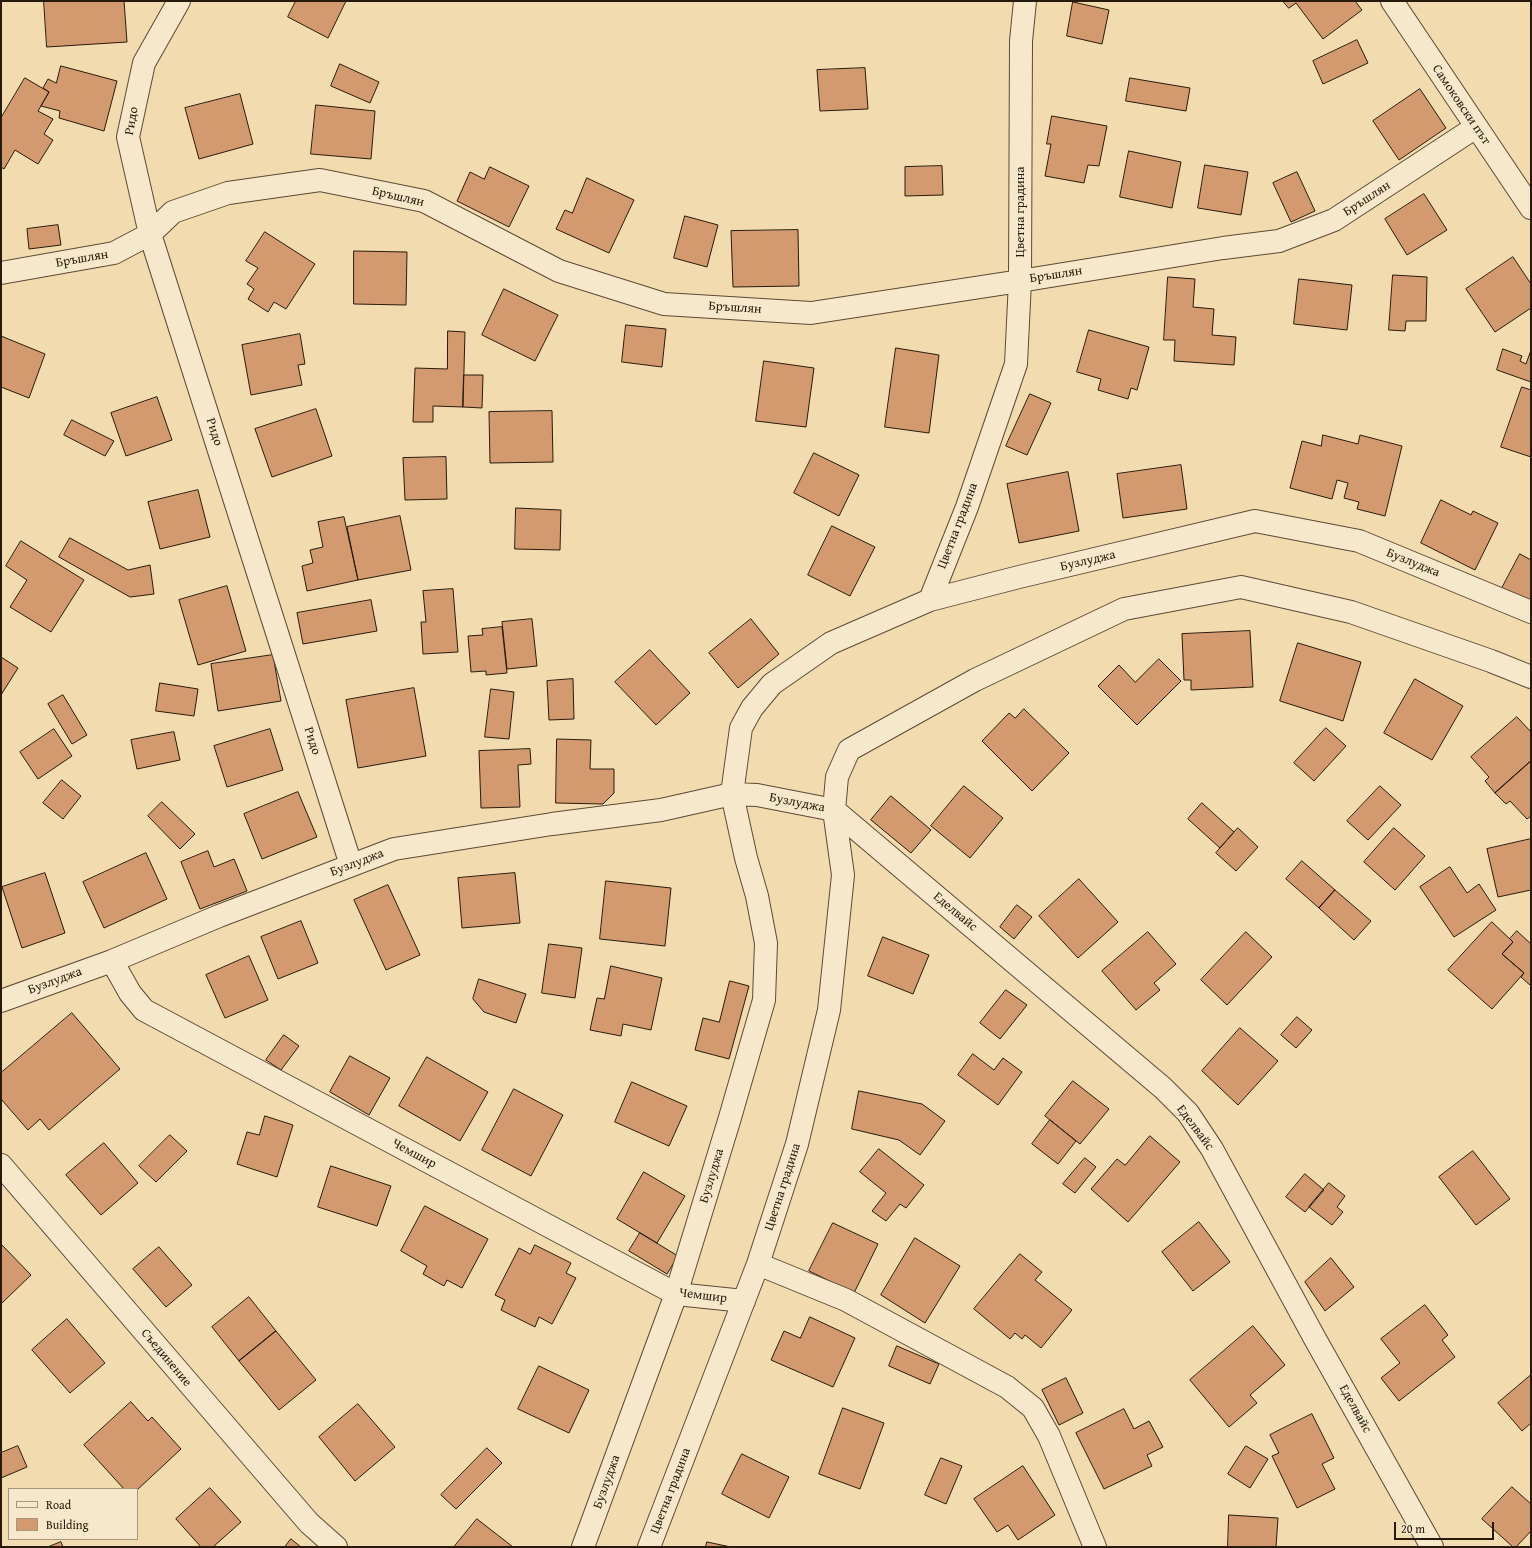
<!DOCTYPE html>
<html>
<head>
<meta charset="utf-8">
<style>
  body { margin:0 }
  #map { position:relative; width:1532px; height:1548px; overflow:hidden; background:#f3dbb0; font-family:"Gentium Book Plus",serif }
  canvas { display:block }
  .frame { position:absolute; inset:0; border:2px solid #281a0a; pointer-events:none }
  .legend { position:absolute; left:8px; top:1488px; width:130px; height:52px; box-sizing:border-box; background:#f7e8cc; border:1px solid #a4967e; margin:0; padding:5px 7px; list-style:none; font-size:12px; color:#281a0a }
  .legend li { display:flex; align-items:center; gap:8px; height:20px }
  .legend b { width:20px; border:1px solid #a4967e }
  .scale { position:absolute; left:1394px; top:1522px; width:100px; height:18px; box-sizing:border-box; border:2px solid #281a0a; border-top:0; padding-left:5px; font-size:12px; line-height:14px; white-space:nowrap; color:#281a0a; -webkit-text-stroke:3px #f7e8cc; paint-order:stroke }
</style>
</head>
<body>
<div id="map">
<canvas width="1532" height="1548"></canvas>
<div class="frame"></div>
<ul class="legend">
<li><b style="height:5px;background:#f7e8cc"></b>Road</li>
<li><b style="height:11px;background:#d49a6f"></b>Building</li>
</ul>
<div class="scale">20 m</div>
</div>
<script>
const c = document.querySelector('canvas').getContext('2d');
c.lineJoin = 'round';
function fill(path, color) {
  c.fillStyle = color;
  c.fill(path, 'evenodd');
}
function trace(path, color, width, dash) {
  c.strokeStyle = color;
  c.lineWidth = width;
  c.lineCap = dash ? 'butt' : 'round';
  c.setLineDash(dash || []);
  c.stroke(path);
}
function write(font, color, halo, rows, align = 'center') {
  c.font = font + ' "Gentium Book Plus",serif';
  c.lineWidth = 4;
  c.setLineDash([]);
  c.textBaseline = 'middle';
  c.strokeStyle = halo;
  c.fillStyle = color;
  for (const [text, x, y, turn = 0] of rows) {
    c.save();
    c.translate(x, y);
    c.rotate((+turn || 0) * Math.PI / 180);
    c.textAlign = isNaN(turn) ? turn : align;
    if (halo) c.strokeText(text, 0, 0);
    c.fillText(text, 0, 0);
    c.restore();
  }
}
const building = new Path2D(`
  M44,1H124L127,42L47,47Z
  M296,1H346L328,38L288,17Z
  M1283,1H1355L1362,10L1323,39L1296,3L1289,8Z
  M1073,2L1109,10L1102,44L1067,36Z
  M1357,40L1368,63L1323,84L1313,61Z
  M340,64L379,82L370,103L331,86Z
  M61,66L117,81L104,131L59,118L60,111L41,106L49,92L43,88L48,79L56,83Z
  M865,68L868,109L820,111L817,70Z
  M25,78L49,92L38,111L53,119L44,134L53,140L38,164L15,150L4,169L1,167V118Z
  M1130,78L1190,88L1186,111L1126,101Z
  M1420,89L1446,128L1399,160L1373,121Z
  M240,94L253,144L199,159L185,108Z
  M316,105L375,111L371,159L311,154Z
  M1052,116L1107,126L1099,166L1088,165L1084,183L1045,176L1051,144H1047Z
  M1129,151L1181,162L1172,208L1120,197Z
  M1205,165L1248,172L1241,215L1198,208Z
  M942,166L943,195L905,196V167Z
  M490,167L529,186L509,227L457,201L470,172L484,179Z
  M1297,172L1315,211L1291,222L1273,183Z
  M587,178L634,200L609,253L556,229L565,210L572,213Z
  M1424,194L1447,230L1407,255L1385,219Z
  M685,216L718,225L707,267L674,258Z
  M58,225L61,245L29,249L27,229Z
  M798,230L799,286L733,287L731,231Z
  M265,232L315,264L286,309L274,302L268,312L248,299L254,289L247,284L258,268L246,261Z
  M354,251L407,252L406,305L354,304Z
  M1513,257L1531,284V308L1495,332L1466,289Z
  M1393,275L1427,277L1426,321H1406L1405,331L1389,330Z
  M1168,277L1195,279L1193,307L1214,309L1212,335L1236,337L1234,365L1174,361L1175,340H1164Z
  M1299,279L1352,285L1347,330L1294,324Z
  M504,289L558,315L535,361L482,335Z
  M626,325L666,329L662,367L622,362Z
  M1089,330L1149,347L1137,390L1131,388L1128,399L1098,390L1101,379L1077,372Z
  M448,331L465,332L463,407L433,406V422H413L415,368L447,369Z
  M300,334L305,364L298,365L302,385L251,395L242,345Z
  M1,336L45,354L29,398L1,387Z
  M896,348L939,355L929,433L885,427Z
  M1503,349L1522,356L1520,361L1526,364L1531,350V382L1497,370Z
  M764,361L814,368L806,427L756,421Z
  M464,375H483L482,408L463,407Z
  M1522,387L1531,390V457L1501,447Z
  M1030,394L1051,403L1027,455L1006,446Z
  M157,397L172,440L126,456L111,413Z
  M316,409L332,456L272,477L255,429Z
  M552,411L553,462L490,463L489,412Z
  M72,420L114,441L105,456L64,435Z
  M1323,435L1358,444L1360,435L1402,446L1385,516L1357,509L1359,502L1344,498L1348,483L1337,480L1332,499L1290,488L1302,441L1321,446Z
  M814,453L859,475L839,516L794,493Z
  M446,457L447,499L405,500L403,458Z
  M1181,465L1187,509L1123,518L1117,474Z
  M1068,472L1079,531L1019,543L1007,484Z
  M198,490L210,537L160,549L148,502Z
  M1441,500L1471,515L1473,511L1498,523L1475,570L1421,543Z
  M516,508L561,510L560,550L515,549Z
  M400,516L411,570L358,580L347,527Z
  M344,517L358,580L307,591L302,566L313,563L310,550L323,547L318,522Z
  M832,526L875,547L850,596L808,575Z
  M70,538L128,570L150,565L154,594L130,597L59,557Z
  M21,541L84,580L51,632L10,607L27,580L6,566Z
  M1520,554L1531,560V609L1500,592Z
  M227,586L246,651L198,665L179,600Z
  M453,589L458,652L423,654L421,622H426L423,591Z
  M371,600L377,631L303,644L297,613Z
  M532,619L537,666L507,669L502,622Z
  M751,619L779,654L738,688L709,653Z
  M502,627L507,673L486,675V671L471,672L468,636L483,635L482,629Z
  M1250,631L1253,687L1191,690V680H1184L1182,634Z
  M1298,643L1361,662L1343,721L1280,701Z
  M650,650L690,693L656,725L615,682Z
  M273,655L281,701L218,711L211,664Z
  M1,657L18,668L1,695Z
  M1159,659L1181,681L1137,725L1098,686L1119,665L1135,682Z
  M573,679L574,719L549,720L547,681Z
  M1415,679L1463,706L1432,760L1384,733Z
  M160,683L198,689L194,716L156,711Z
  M414,688L426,756L358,768L346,700Z
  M491,689L514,692L509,739L485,737Z
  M63,695L87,735L72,744L48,704Z
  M1024,709L1069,753L1032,791L982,741L1009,713L1015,718Z
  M1517,717L1531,732V761L1495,793L1485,781L1489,777L1471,757Z
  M1326,728L1346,746L1314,781L1294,763Z
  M54,729L72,756L38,779L20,752Z
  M270,729L283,770L227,787L214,746Z
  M174,732L180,760L137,769L131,740Z
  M557,739L591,740L590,769H614V793L603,804L556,803Z
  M530,749L531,764L518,765L520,807L481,808L479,751Z
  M1531,761V816L1527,819L1510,801L1506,804L1495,793Z
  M62,780L81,796L63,819L43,803Z
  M964,786L1003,818L970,858L931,826Z
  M1380,786L1401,805L1368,840L1347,821Z
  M298,792L317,837L262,859L244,814Z
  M891,796L931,830L911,853L871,820Z
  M162,802L195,834L180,849L148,816Z
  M1202,803L1234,832L1220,848L1188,819Z
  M1238,828L1258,847L1236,871L1216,853Z
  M1394,828L1425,856L1395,890L1364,862Z
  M1531,839V890L1498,897L1487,849Z
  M208,851L214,867L234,859L247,891L200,909L181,862Z
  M146,853L167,899L104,928L83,882Z
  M1302,861L1335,890L1319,908L1286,879Z
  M1450,867L1467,893L1479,884L1496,910L1454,937L1420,887Z
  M45,873L65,933L22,948L2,887Z
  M515,873L520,923L462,928L458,878Z
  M1079,879L1118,922L1078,958L1039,916Z
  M606,881L671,888L665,946L600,939Z
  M388,885L420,955L386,970L354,900Z
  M1335,890L1371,921L1354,940L1319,908Z
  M1017,905L1032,917L1014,939L1000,927Z
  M301,921L318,963L278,979L261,937Z
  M1492,922L1513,942L1502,954L1524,973L1492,1009L1448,970Z
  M1517,931L1531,944V986L1521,977L1524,973L1502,954L1513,942L1510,939Z
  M1148,932L1176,964L1154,983L1160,990L1136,1010L1102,971Z
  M1246,932L1272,957L1227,1005L1201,980Z
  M883,937L929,955L913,994L868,976Z
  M549,944L582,948L575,998L542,993Z
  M249,956L268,1000L225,1018L206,975Z
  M611,966L662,978L651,1030L623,1024L621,1036L590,1030L597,998L604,999Z
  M479,979L526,994L516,1023L484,1012L473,999Z
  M730,981L749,986L729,1059L695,1050L703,1018L719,1022Z
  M1006,990L1027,1005L1000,1039L980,1023Z
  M72,1013L120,1069L49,1130L40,1119L28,1130L1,1099V1073Z
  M1297,1017L1312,1030L1296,1048L1281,1035Z
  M1240,1028L1278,1061L1238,1105L1202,1071Z
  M284,1035L299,1046L281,1070L266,1060Z
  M973,1054L994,1070L1003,1058L1022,1072L998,1105L958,1075Z
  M350,1056L390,1078L369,1115L330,1092Z
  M427,1057L488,1092L460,1141L399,1106Z
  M1073,1081L1109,1109L1080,1144L1045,1116Z
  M632,1082L687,1106L669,1146L615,1122Z
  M514,1089L563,1115L531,1176L482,1150Z
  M859,1091L922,1104L945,1121L920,1155L899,1140L852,1129Z
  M265,1116L293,1125L277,1177L237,1164L247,1132L259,1135Z
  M1050,1120L1076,1141L1058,1164L1032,1144Z
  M170,1135L187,1151L156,1182L139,1166Z
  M1150,1136L1180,1162L1128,1222L1091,1189L1117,1159L1125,1165Z
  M104,1143L138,1183L101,1215L66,1175Z
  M879,1149L924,1185L906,1208L900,1204L886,1221L872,1211L886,1193L860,1172Z
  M1473,1151L1510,1199L1476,1225L1439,1177Z
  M1085,1158L1096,1167L1075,1193L1063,1184Z
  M331,1166L391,1186L377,1226L318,1207Z
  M644,1172L685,1196L657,1243L617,1219Z
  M1305,1174L1324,1190L1305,1212L1286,1197Z
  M1329,1183L1345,1196L1337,1207L1343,1212L1332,1225L1309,1207Z
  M425,1206L488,1239L462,1288L447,1280L444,1286L423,1274L427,1266L401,1251Z
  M1199,1222L1230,1262L1193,1291L1162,1252Z
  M833,1223L878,1244L854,1293L809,1271Z
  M640,1233L678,1256L667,1274L629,1251Z
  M915,1238L960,1266L925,1323L881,1295Z
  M1,1244L31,1275L1,1304Z
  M535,1245L571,1263L566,1273L576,1278L552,1324L539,1317L535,1327L501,1310L505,1300L495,1295L519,1248L530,1254Z
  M159,1247L192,1285L166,1307L133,1269Z
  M1020,1254L1042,1272L1035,1280L1072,1310L1041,1348L1025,1335L1022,1339L1015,1333L1010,1339L974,1309Z
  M1331,1258L1354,1287L1325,1311L1305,1282Z
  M249,1297L276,1331L239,1361L212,1327Z
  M1425,1305L1448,1335L1442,1340L1455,1357L1399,1401L1381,1378L1400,1363L1381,1339Z
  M810,1317L855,1338L833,1387L771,1360L784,1331L800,1338Z
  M67,1319L105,1363L70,1393L32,1350Z
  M1253,1326L1285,1365L1250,1395L1257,1403L1229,1427L1190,1380Z
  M276,1331L316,1380L279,1410L239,1361Z
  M897,1346L939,1364L930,1384L889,1366Z
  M539,1366L589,1390L569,1433L518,1409Z
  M1531,1375V1423L1522,1431L1498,1403Z
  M1066,1378L1083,1413L1059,1425L1042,1390Z
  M131,1402L148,1421L152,1417L181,1449L137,1490V1489H124L84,1445Z
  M358,1404L395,1447L355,1481L319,1437Z
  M843,1408L884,1423L860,1489L819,1474Z
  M1124,1409L1134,1429L1149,1421L1163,1447L1147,1455L1152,1466L1104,1489L1076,1433Z
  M1312,1414L1334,1458L1322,1464L1335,1489L1297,1508L1272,1456L1279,1453L1270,1435Z
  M18,1446L27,1467L1,1478V1453Z
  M1246,1446L1268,1459L1250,1488L1228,1474Z
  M487,1448L502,1463L456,1509L441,1495Z
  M742,1454L789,1477L769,1518L722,1494Z
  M941,1458L962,1466L946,1504L925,1495Z
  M1023,1466L1055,1515L1018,1540L1008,1525L997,1532L974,1499Z
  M1512,1487L1531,1504V1531L1516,1547H1513L1482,1519Z
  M210,1488L241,1522L213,1547H201L176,1519Z
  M1229,1515L1278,1518L1276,1547H1228Z
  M477,1519L513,1547H454Z
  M291,1539L301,1547H285Z
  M61,1542L63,1547H48Z
  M707,1542L731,1547H706Z`);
const minor = new Path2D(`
  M179,1L144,63L128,137L150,234L351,865
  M1392,1L1531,208
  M1,273L114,253L150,234L173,212L228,193L320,180L424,201L559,271L664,304L811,313L1020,281L1223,248L1279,241L1334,220L1476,127
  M930,600L967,507L1016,364L1020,281L1021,41L1025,1
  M834,810L1163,1088L1188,1113L1212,1149L1314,1337L1432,1547
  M112,961L130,993L144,1010L676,1294L744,1301
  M1,1001L112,961L219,916L394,849L552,824L661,810L732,794L757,795L834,810
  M1,1165L309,1523L336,1547
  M758,1264L846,1300L1007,1387L1033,1408L1049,1436L1095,1547
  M583,1547L676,1294L729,1121L764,1000L766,943L757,896L746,858L732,794L741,728L752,708L772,684L831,643L930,600L1019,577L1255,521L1359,541L1531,612
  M649,1547L758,1264L797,1144L829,1010L843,875L834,810L837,777L849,750L975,680L1124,609L1241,587L1351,612L1491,661L1531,677`);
const streetNames = [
  ["Самоковски път",1461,105,56],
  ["Ридо",132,121,-80],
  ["Бръшлян",398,197,13],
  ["Бръшлян",1367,199,-33],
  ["Цветна градина",1021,212,-90],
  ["Бръшлян",82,259,-10],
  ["Бръшлян",1056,275,-9],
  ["Бръшлян",735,308,4],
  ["Ридо",214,432,72],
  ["Цветна градина",958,526,-69],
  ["Бузлуджа",1088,561,-13],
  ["Бузлуджа",1413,563,22],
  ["Ридо",312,741,72],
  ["Бузлуджа",797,803,11],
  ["Бузлуджа",357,863,-21],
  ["Еделвайс",955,912,40],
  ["Бузлуджа",55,981,-20],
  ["Еделвайс",1195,1128,53],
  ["Чемшир",414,1154,28],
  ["Бузлуджа",712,1176,-73],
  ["Цветна градина",783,1187,-72],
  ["Чемшир",703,1296,7],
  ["Съединение",166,1358,50],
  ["Еделвайс",1355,1409,61],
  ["Бузлуджа",607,1482,-70],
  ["Цветна градина",671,1491,-69]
];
fill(building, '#d49a6f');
trace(building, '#281a0a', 1);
trace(minor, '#5b4a34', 24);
trace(minor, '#f7e8cc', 22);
write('13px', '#281a0a', '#f7e8cc', streetNames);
</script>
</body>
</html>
